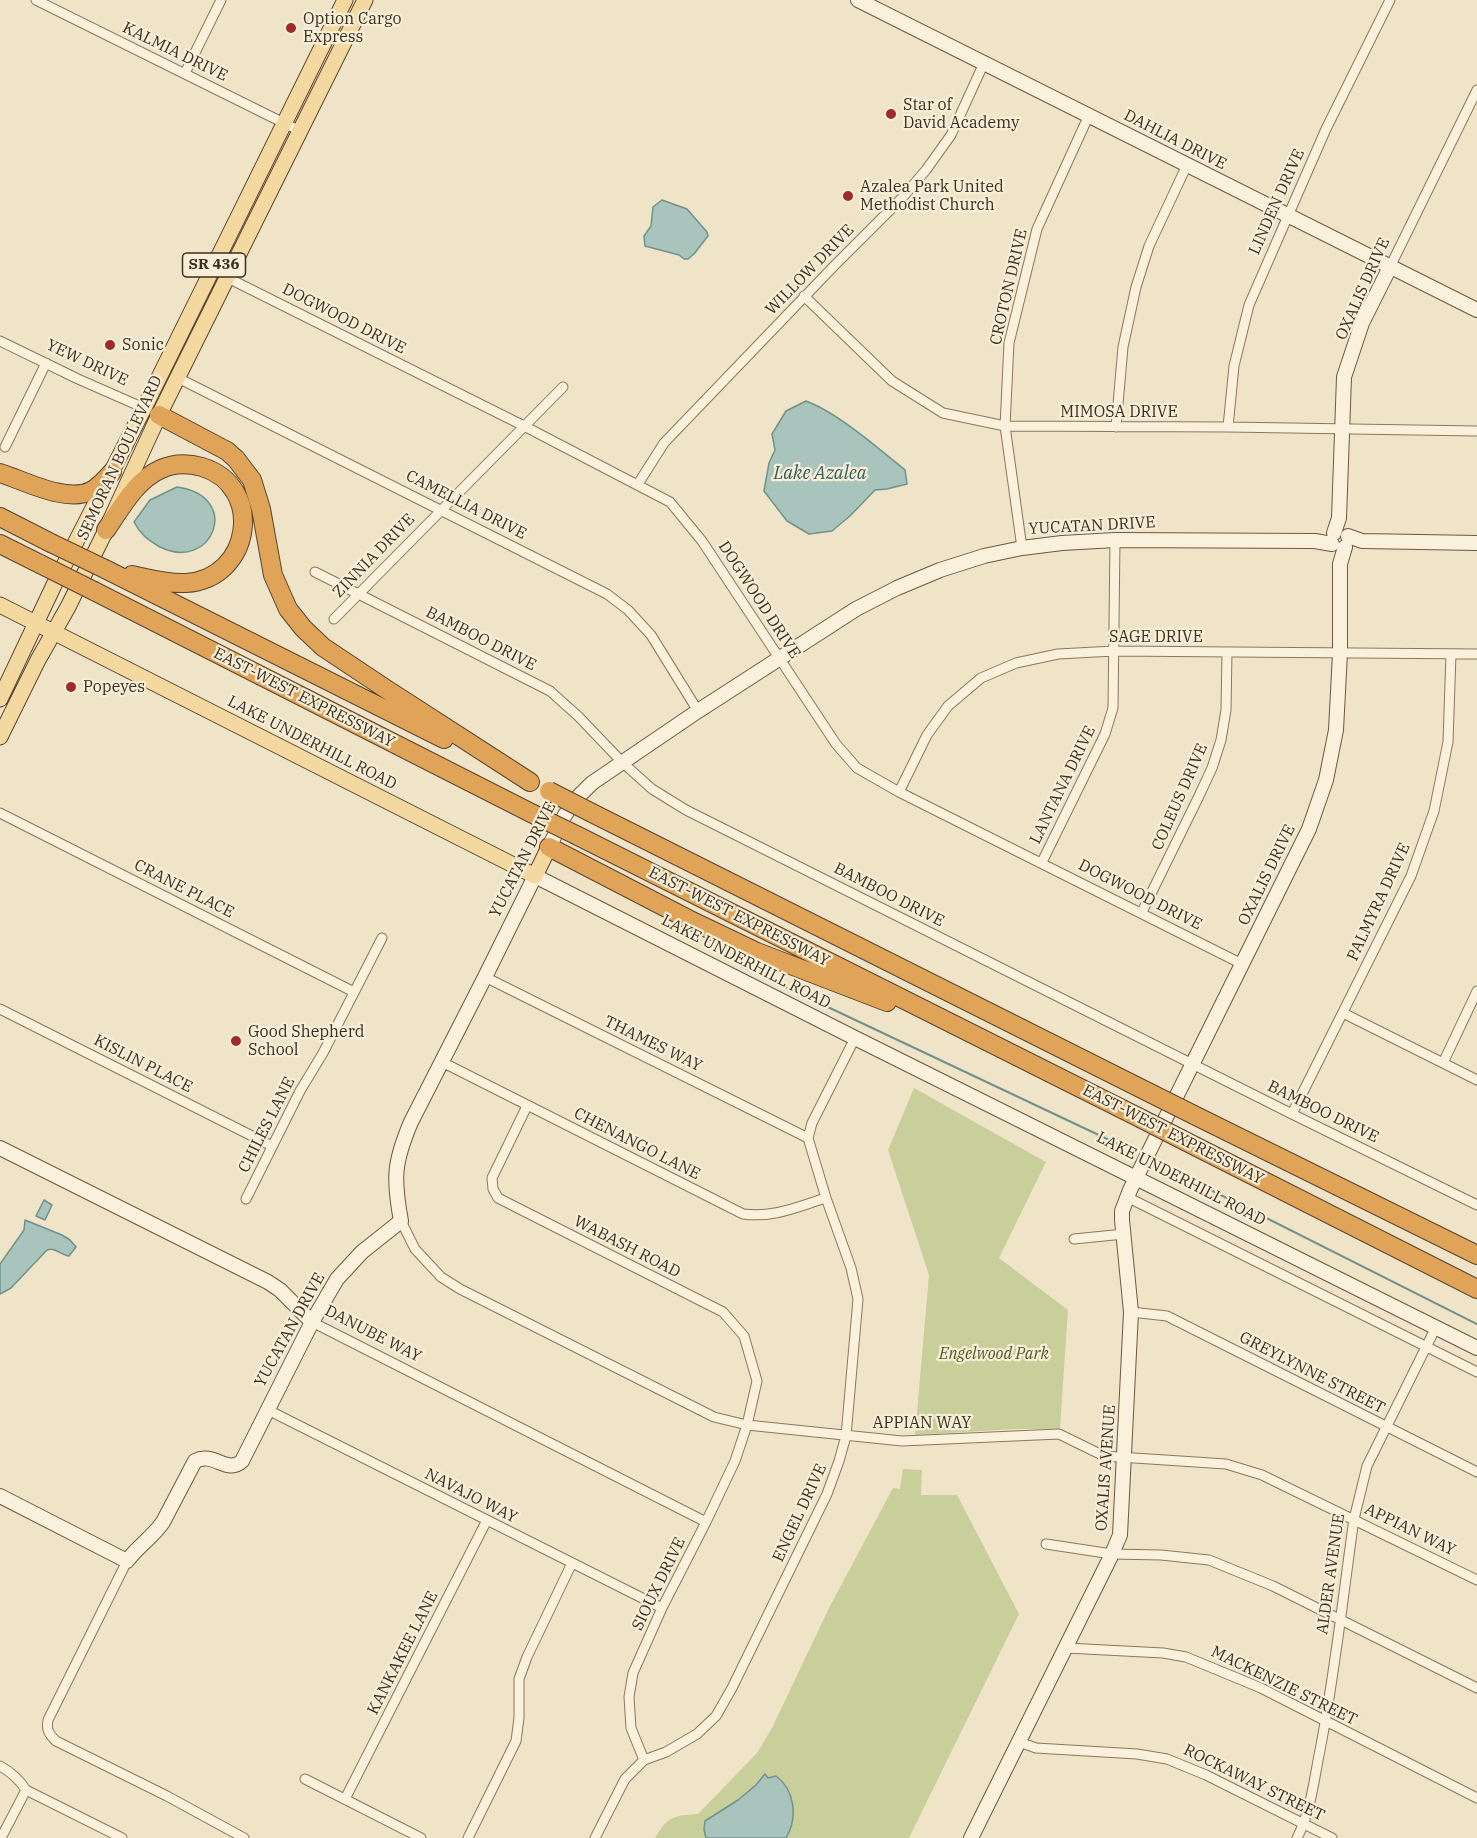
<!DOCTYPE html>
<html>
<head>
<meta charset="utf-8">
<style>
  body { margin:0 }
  canvas { display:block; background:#f0e4c8 }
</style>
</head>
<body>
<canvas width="1477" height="1838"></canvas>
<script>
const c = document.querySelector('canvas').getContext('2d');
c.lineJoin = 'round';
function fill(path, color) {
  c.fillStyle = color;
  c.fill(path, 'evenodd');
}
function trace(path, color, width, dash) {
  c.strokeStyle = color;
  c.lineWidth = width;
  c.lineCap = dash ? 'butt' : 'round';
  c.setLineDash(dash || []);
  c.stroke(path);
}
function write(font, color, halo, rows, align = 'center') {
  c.font = font + ' "IBM Plex Serif",serif';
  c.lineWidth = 4.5;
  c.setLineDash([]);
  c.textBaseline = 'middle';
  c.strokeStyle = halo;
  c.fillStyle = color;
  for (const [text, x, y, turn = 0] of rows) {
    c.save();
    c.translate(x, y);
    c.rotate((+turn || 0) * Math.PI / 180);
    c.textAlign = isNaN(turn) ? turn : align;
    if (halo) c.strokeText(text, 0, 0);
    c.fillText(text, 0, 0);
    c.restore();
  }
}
const green = new Path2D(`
  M914,1088L1046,1162L999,1258L1068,1310L1060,1429H1015L915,1435L929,1275L888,1150Z
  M903,1469L922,1470L921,1495H957L1019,1614L909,1838H655C669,1815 673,1816 698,1814L757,1753L772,1728L830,1606L893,1488L900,1489Z`);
const water = new Path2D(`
  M662,200L687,209L707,232L708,236L694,254L688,259H684L679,255L645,246L644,236L651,226L653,207Z
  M806,401C838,413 878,448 905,470L907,484L887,489L875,490L850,516L832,531L809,534L787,521L764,491L769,463L775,450L772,434L786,411Z
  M177,487C243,496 213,573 160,547C148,540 140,534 134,522L150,500Z
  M44,1200L52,1205L45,1220L36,1216Z
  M25,1220L62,1235L70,1240L76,1247L69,1256C60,1255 56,1247 47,1250L11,1288L0,1294V1264L24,1230Z
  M765,1774L768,1778L776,1776C795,1790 798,1818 786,1838H706L704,1829L705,1821L738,1800L756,1785Z`);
const stream = new Path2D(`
  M741,966L1122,1146
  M1185,1177L1477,1324`);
const street = new Path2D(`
  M36,0L300,131
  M185,73L221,0
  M1390,267L1477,90
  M228,278L524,426L670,502L702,541L836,744L857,768L899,792L1242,964
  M804,296L892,381L943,413L1005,426L1228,427L1477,431
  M0,341L78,379L144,408
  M178,378L607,594L628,610L651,635L698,711
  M1116,427L1123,347L1136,287L1149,246L1187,165
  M1228,427L1234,366L1249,305L1326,129L1390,0
  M5,447L46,363
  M638,484L664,443L834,266L902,198L926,170L951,135L984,63
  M1022,548L1005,426L1009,343L1037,229L1089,115
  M315,572L550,691L578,716L622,762L652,789L686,810L1292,1114L1477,1205
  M334,619L563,387
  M899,792L927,735L948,706L981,678L1016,663L1058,654L1114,651L1477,654
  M0,813L354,992
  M1042,862L1105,734L1113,708L1115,540
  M1142,912L1199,796L1212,768L1221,740L1226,710L1227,652
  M485,977L808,1138
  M0,1009L272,1146
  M1343,1013L1477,1080
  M442,1062L743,1214C774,1218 796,1207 826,1198
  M1443,1063L1477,991
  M527,1106L492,1178L493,1189L498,1198L723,1312L744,1336L757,1381L747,1425L735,1461L706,1522L662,1608L633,1673L629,1697L631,1728L644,1760
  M1292,1114L1411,876L1434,811L1448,742L1451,654
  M1127,1197L1477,1372
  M246,1199L300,1091L323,1053L382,938
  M401,1221L415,1249L441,1277L460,1289L714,1417L747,1425L902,1441L1059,1434L1104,1456L1226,1464L1262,1475L1477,1580
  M1074,1239L1124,1234
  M1131,1312L1167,1316L1477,1472
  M312,1322L706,1522
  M268,1410L662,1608
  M1046,1544L1112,1554L1161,1555L1209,1560L1273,1586L1477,1688
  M127,1561L48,1720C46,1730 49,1734 56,1741L167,1796L244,1838
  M1066,1648L1163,1653L1186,1657L1261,1688L1477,1798
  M1019,1742L1036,1748L1137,1754L1167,1759L1206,1775L1332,1838
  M0,1766C11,1772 19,1779 26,1790L122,1838
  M305,1779L421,1838
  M345,1799L487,1520
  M1,1838L26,1790
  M468,1838L516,1741L519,1718V1679L527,1657L572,1563
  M595,1838L625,1779L644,1760L666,1752L697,1734L716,1716L732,1688L827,1494L839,1461L846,1436L858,1299L851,1268L826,1198L808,1138L812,1123L855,1038
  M1297,1838C1311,1811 1314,1780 1320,1750C1335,1673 1343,1596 1354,1519L1367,1466L1436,1327`);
const secondary = new Path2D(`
  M858,0L1477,310
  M1334,533L1339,518L1344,377L1362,323L1390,267
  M1348,536L1362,541L1477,543
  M549,847L565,815L576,799L592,783L698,711L856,609L897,588L940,570L984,556L1022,548L1062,543L1115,540L1315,541L1332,544
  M0,1148L268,1282L280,1290L312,1322
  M0,1496L127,1561C138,1546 153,1537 163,1522L195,1461C214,1451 227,1475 242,1461L312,1322L337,1279L362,1252L401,1221C393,1178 394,1162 411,1122L485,977L535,876L855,1038L1477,1348
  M971,1838L1112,1554L1120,1535L1131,1312L1122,1220V1211L1130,1190L1309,829L1326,780L1336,730L1340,653V564L1345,547`);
const primary = new Path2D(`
  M0,605L535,876L549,847
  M0,699L54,585L144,408L345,0
  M0,737L38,660L68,607L106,530L159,415L365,0`);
const highway = new Path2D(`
  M159,415L227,451L236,459L252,480L261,509L273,575L288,609L303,628L323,647L386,689L530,782
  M0,473C25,481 66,503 91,491C100,486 106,479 112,472
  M0,517L51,543
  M106,530C121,508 136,480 161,469C174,463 188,463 202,467C265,486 252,579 186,583C168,584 150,579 132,575
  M0,544L40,564
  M105,569L444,739
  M94,591L537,816
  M592,813L1152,1094
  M578,836L1140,1118
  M549,847L688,919L757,952L887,1002
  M1194,1115L1477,1255
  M1181,1139L1477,1289`);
const highwayBridge = new Path2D(`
  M51,543L105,569
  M40,564L94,591
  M549,791L592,813
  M537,816L578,836
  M1152,1094L1194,1115
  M1140,1118L1181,1139`);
const markers = [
  [291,28,6,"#9e2a2b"],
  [891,114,6,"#9e2a2b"],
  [848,196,6,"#9e2a2b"],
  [110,345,6,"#9e2a2b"],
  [71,687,6,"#9e2a2b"],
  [236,1041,6,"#9e2a2b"]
];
const shields = [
  [214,265,63]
];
const shieldNames = [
  ["SR 436",214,265]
];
const poiNames = [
  ["Option Cargo",303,19],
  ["Express",303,37],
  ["Star of",903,105],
  ["David Academy",903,123],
  ["Azalea Park United",860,187],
  ["Methodist Church",860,205],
  ["Sonic",122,345],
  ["Popeyes",83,687],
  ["Good Shepherd",248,1032],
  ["School",248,1050]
];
const streetNames = [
  ["KALMIA DRIVE",175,52,26],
  ["DAHLIA DRIVE",1175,140,27],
  ["LINDEN DRIVE",1277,202,-66],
  ["WILLOW DRIVE",810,270,-46],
  ["CROTON DRIVE",1009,287,-77],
  ["OXALIS DRIVE",1363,289,-66],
  ["DOGWOOD DRIVE",344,319,27],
  ["YEW DRIVE",87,363,25],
  ["MIMOSA DRIVE",1119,412],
  ["SEMORAN BOULEVARD",120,458,-65],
  ["CAMELLIA DRIVE",466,505,27],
  ["YUCATAN DRIVE",1092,526,-3],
  ["ZINNIA DRIVE",374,556,-46],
  ["DOGWOOD DRIVE",759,600,57],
  ["SAGE DRIVE",1156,637],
  ["BAMBOO DRIVE",481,639,27],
  ["EAST-WEST EXPRESSWAY",304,698,27],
  ["LAKE UNDERHILL ROAD",312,743,27],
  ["LANTANA DRIVE",1063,785,-64],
  ["COLEUS DRIVE",1180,797,-66],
  ["YUCATAN DRIVE",523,860,-63],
  ["OXALIS DRIVE",1267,875,-64],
  ["CRANE PLACE",184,889,27],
  ["BAMBOO DRIVE",889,895,27],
  ["DOGWOOD DRIVE",1140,895,27],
  ["PALMYRA DRIVE",1379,902,-65],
  ["EAST-WEST EXPRESSWAY",739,917,27],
  ["LAKE UNDERHILL ROAD",746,962,27],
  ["THAMES WAY",653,1044,26],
  ["KISLIN PLACE",143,1064,27],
  ["BAMBOO DRIVE",1323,1112,26],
  ["CHILES LANE",267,1125,-63],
  ["EAST-WEST EXPRESSWAY",1173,1135,27],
  ["CHENANGO LANE",637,1144,27],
  ["LAKE UNDERHILL ROAD",1181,1179,27],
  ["WABASH ROAD",627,1247,27],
  ["YUCATAN DRIVE",290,1330,-61],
  ["DANUBE WAY",373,1334,27],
  ["GREYLYNNE STREET",1312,1373,27],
  ["APPIAN WAY",922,1423],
  ["OXALIS AVENUE",1106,1468,-86],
  ["NAVAJO WAY",471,1496,27],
  ["ENGEL DRIVE",800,1513,-65],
  ["APPIAN WAY",1410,1530,26],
  ["ALDER AVENUE",1331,1574,-82],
  ["SIOUX DRIVE",659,1584,-64],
  ["KANKAKEE LANE",403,1653,-63],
  ["MACKENZIE STREET",1284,1686,26],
  ["ROCKAWAY STREET",1254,1783,26]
];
const parkNames = [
  ["Engelwood Park",994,1354]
];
const waterNames = [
  ["Lake Azalea",820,474]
];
fill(green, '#c9cf9b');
fill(water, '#a9c4bc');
trace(water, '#6f938a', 1.5);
trace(stream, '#6f938a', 2);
trace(street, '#8d765c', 11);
trace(secondary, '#6f573f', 16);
trace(primary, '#5b4430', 17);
trace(highway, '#5b4430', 20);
trace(street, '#faf1dc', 9);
trace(secondary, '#faf1dc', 14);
trace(primary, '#f3d9a0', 15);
trace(highway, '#e0a458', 18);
trace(highwayBridge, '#5b4430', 20, []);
trace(highwayBridge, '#e0a458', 18);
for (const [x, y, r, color] of markers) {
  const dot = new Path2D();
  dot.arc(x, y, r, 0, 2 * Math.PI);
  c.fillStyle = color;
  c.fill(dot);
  trace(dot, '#f7eed8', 2);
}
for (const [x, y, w] of shields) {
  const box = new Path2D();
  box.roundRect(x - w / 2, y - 12, w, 24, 4.5);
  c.fillStyle = '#f7eed8';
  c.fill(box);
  trace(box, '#3d2e20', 1.5);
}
write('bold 15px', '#3d2e20', null, shieldNames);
write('16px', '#3d2e20', '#f7eed8', poiNames, 'left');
write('16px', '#3d2e20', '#f7eed8', streetNames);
write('italic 16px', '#4d5a26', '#f7eed8', parkNames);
write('italic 18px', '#2f5d5a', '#f7eed8', waterNames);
</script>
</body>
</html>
